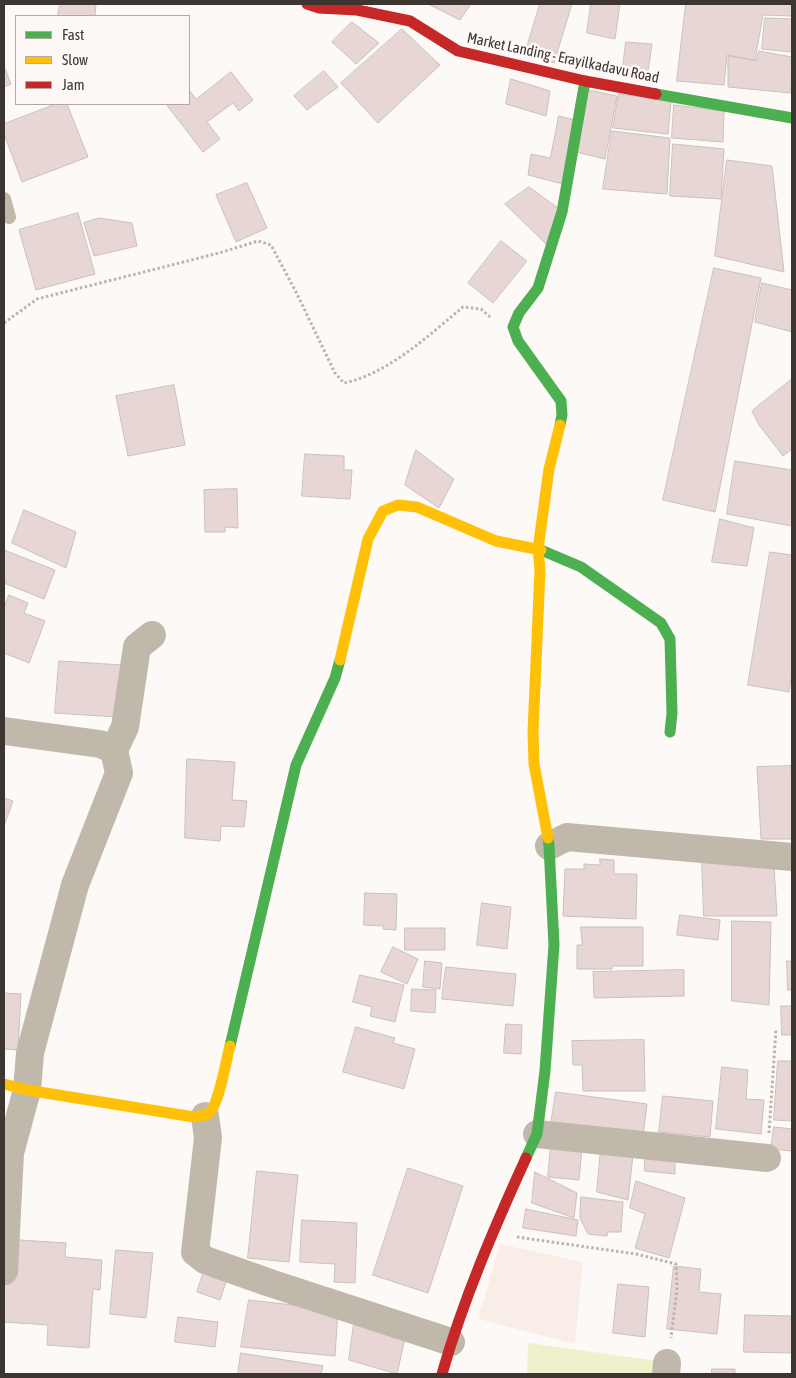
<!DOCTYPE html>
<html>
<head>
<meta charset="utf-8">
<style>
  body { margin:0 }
  #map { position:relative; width:796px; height:1378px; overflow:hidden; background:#fcf9f7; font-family:"Asap Condensed",sans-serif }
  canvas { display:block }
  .frame { position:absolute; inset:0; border:5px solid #3d3530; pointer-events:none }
  .legend { position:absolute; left:15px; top:15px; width:175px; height:90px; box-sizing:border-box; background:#fdf8f6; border:1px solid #b0aaa7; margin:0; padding:6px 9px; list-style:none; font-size:15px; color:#3d3530 }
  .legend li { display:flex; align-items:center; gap:10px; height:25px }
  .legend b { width:25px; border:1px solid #b0aaa7 }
</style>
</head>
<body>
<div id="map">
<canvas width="796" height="1378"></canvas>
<div class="frame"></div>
<ul class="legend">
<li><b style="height:6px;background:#4caf50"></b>Fast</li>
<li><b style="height:6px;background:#ffc107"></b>Slow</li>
<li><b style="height:6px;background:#c62828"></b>Jam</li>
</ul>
</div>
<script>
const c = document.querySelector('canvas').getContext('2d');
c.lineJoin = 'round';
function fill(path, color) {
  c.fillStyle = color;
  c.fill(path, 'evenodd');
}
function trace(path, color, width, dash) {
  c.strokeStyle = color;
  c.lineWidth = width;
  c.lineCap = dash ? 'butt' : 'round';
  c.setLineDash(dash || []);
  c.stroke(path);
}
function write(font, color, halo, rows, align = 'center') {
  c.font = font + ' "Asap Condensed",sans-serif';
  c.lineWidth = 5;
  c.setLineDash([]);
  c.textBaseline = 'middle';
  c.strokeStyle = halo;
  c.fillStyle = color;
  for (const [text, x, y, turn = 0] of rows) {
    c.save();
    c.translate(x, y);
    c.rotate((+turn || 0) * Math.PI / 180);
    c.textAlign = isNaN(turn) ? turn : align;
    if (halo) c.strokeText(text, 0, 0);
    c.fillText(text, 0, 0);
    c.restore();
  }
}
const built = new Path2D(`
  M500,1244L583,1262L575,1344L478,1319Z`);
const green = new Path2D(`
  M528,1343L658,1361L657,1374H527Z`);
const building = new Path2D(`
  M60,4H96L95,16H58Z
  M431,4H471L460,20L430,5Z
  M540,4H572L554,63L525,54Z
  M591,4H620L615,39L587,33Z
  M686,4H792V16L763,15L755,60L727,55L724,85L677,81Z
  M765,18L792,19V52L762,49Z
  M352,22L379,43L356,64L332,42Z
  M402,29L440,65L378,123L341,83Z
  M626,42L652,44L647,78L622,76Z
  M759,51L792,57L791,93L728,87V56L756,61Z
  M4,66L11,84L4,87Z
  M324,71L338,87L307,110L294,96Z
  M231,72L253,100L239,111L233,103L207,122L220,139L203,152L166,104H189V90L196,99Z
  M511,79L550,91L546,116L506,104Z
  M588,90L617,96L605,159L576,152Z
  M619,94L671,101L668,134L613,128Z
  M56,104H67L88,157L22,182L4,134V124Z
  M674,105L724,111L723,142L672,138Z
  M559,116L575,120L563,184L528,175L531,154L550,158Z
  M612,131L670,138L667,194L603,189Z
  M673,144L724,149L721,199L670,196Z
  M727,160L772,166L784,272L715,256Z
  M247,183L267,228L236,242L216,195Z
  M529,187L558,208L546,244L505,204Z
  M78,213L95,274L36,290L19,230Z
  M99,218L132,223L137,246L94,256L84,223Z
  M501,241L527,261L493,303L468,283Z
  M714,268L761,278L715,512L663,500Z
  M762,283L792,290V332L755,322Z
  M792,379V449L783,456L759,425L752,411Z
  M174,385L185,445L128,456L116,396Z
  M416,450L454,479L439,508L405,485Z
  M305,454L344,456V470H352L350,499L302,496Z
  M735,461L792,470V526L727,514Z
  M237,489L238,528L225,527V532H205L204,490Z
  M24,510L76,532L66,568L12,543Z
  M720,519L754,528L747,566L712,562Z
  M4,550L55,570L44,599L4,583Z
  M770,552L792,555V673L789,692L748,685Z
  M9,595L28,603L24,613L45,621L29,663L4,653V608Z
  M59,661L122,665L118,717L55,713Z
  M187,759L235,762L232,800L247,801L244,827L221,826L220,841L185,838Z
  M791,766L792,784V839H761L757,767Z
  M4,798L13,801L4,826Z
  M600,859L614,860V874H637L636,919L563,916L565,869H584V864L600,865Z
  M702,860L774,866L777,916H704Z
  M365,893L397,894L396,930L383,929L384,926L364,925Z
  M482,903L511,907L507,949L477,945Z
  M680,915L720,920L718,940L677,935Z
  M732,921L771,922L769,1005L732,1001Z
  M581,927H643V966H612V969H577V945H582Z
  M405,928H445V950H405Z
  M393,947L418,959L407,984L381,972Z
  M425,961L442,963L440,989L423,987Z
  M787,961H792V990H788Z
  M446,967L516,974L513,1006L442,999Z
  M684,970V996L594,998L593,972Z
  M360,975L404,985L395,1022L370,1016L372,1007L353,1002Z
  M412,989L436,990L435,1013L411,1011Z
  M4,993L21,994L18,1050L4,1049Z
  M781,1006H792V1035H782Z
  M506,1024L522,1025L521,1054L504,1053Z
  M356,1027L395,1038L393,1043L415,1049L404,1089L343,1072Z
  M644,1040L645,1091H583L582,1065H573L572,1041Z
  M778,1061H792V1121L774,1120Z
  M722,1067L748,1070L746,1099L764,1100L761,1134L716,1129Z
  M556,1092L647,1104L643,1136L551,1124Z
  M663,1096L713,1101L710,1137L659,1132Z
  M774,1127L792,1129V1151L771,1149Z
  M552,1135L583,1138L579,1180L548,1177Z
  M601,1149L633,1155L628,1200L597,1192Z
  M645,1151L675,1152V1174L645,1171Z
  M408,1168L463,1186L428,1293L373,1275Z
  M257,1171L298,1175L289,1262L248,1258Z
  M535,1172L577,1193L574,1218L532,1203Z
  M636,1181L685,1198L669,1258L635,1248L645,1214L630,1208Z
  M581,1197L623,1202L621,1232H608L607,1236L588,1234L580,1218Z
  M526,1209L578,1220L576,1236L523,1228Z
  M302,1220L357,1223L355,1283L334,1282L335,1264L300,1262Z
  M4,1239L66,1243L65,1257L102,1260L100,1290L93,1289L89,1348L47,1345L48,1325L4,1322Z
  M116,1250L153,1253L146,1318L110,1314Z
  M674,1266L701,1269L699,1292L721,1294L717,1334L667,1329Z
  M205,1268L228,1276L220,1300L197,1292Z
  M618,1284L649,1287L645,1337L613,1333Z
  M249,1300L338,1310L335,1356L241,1347Z
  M745,1315L792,1316V1353L744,1352Z
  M355,1316L406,1333L397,1374L349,1360Z
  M178,1317L218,1322L215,1347L175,1342Z
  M241,1353L323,1366L321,1374H238Z
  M712,1369H735V1374H712Z`);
const path = new Path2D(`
  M4,323L37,299L219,253L258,241L271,245L296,292L335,373L344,383C388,374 429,335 463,307L481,309L490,317
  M769,1133L776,1029
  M517,1237L636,1254L676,1264L677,1289L671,1338`);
const lane = new Path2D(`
  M4,199L9,217`);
const street = new Path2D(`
  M4,731L100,744L114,750
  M549,846L567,837L792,857
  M205,1116L208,1138L195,1252L205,1260L270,1283L451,1342
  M537,1134L767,1158
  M4,1271L10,1153L27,1090L30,1053L75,885L119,773L114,750L125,727L137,647L152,635
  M666,1374L667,1363`);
const fast = new Path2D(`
  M656,94L792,118
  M560,425L562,415L561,401L518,341L513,327L519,313L538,288L562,212L585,81
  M541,550L581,567L661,623L670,639L672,713L670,732
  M230,1046L296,765L335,678L340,660
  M526,1158L537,1134L545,1071L554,945L549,846L548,838`);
const slow = new Path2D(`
  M340,660L368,539L383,511L398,505L417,507L496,541L541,550
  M548,838L534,764L533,732L540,570L538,549L549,469L560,425
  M4,1084L27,1090L194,1117C199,1116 205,1116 209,1113C219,1105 226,1060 230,1046`);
const jam = new Path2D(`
  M307,4L319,8L357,10L410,21L458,51L585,81L656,94
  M442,1374C463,1300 494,1228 526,1158`);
const streetNames = [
  ["Market Landing - Erayilkadavu Road",563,58,12]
];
fill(built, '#f9eee7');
fill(green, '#eef1cc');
fill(building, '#e8d6d5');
trace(building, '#c7c1bf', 1);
trace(path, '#bab4aa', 3, [2.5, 2.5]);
trace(lane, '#c0b8ab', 14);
trace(street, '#c0b8ab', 28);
trace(fast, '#4caf50', 11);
trace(slow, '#ffc107', 11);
trace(jam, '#c62828', 11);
write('15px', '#3d3530', '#fdf8f6', streetNames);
</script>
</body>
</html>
